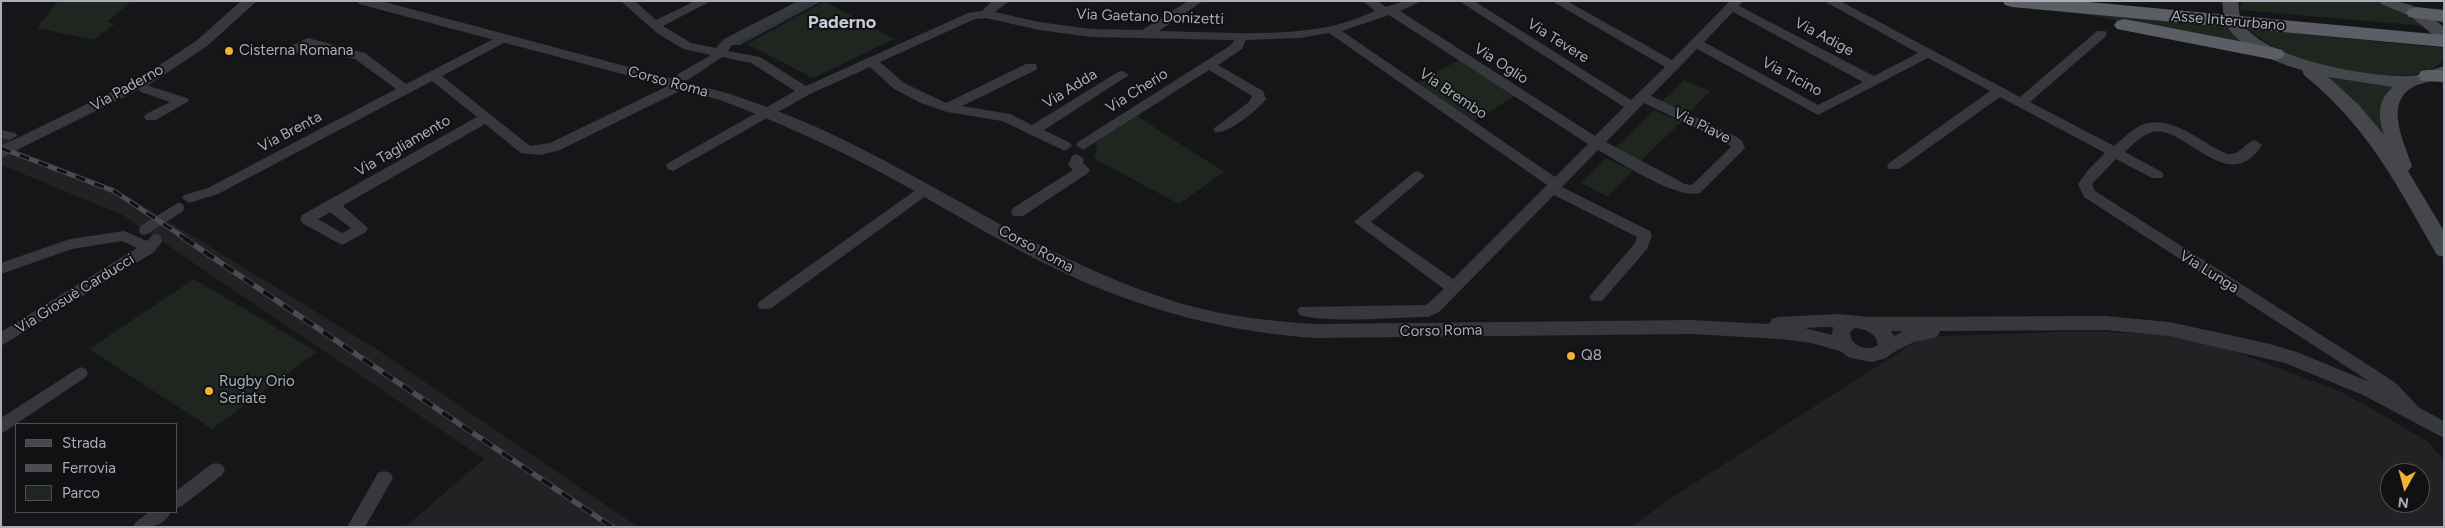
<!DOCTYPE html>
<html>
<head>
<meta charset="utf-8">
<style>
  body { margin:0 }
  #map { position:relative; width:2445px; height:528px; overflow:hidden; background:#161618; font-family:Figtree,sans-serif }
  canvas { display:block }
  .frame { position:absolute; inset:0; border:2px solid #a8adb8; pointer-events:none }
  .legend { position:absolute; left:15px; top:423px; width:162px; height:90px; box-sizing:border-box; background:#111113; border:1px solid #4d4f55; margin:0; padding:6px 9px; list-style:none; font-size:15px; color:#a8adb8 }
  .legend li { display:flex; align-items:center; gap:10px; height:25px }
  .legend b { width:25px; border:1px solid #4d4f55 }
  .north { position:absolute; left:2380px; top:463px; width:50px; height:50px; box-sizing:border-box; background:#111113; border:1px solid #4d4f55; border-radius:50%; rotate:187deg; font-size:14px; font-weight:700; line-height:20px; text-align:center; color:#a8adb8 }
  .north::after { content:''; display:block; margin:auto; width:18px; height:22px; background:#f2b234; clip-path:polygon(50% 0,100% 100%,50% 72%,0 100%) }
</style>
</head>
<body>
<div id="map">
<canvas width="2445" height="528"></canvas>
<div class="frame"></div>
<ul class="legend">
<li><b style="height:6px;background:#45474d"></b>Strada</li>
<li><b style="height:6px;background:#4a4c52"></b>Ferrovia</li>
<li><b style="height:14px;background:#1e261f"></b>Parco</li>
</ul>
<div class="north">N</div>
</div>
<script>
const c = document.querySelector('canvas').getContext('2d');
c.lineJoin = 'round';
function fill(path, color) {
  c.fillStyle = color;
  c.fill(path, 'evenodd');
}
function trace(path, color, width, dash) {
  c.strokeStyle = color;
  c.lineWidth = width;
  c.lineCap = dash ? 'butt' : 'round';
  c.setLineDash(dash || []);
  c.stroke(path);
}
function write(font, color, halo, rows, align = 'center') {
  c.font = font + ' Figtree,sans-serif';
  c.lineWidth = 4;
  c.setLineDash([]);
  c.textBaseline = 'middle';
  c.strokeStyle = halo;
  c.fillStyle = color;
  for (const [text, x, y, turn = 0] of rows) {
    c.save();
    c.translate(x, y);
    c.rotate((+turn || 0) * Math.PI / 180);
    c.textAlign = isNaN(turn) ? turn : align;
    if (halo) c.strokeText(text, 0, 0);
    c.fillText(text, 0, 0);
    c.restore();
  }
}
const built = new Path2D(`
  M1,137L14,141L6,146L114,188L375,348L638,527H405L484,459L121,214L1,165Z
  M2085,331L2168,335L2215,344L2344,393L2427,441L2444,460V527H1631L1668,500L1923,337ZM2390,473H2420V503H2390Z`);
const green = new Path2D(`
  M58,1H132L107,22L115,24L93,40L37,28Z
  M825,1L894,39L813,78L747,44Z
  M2242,1H2375L2413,17L2425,26L2240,10Z
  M2060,10L2233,28L2246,44Z
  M2249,29L2444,48C2444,53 2444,58 2441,62C2420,88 2337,71 2310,62C2287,55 2267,45 2249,29Z
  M1459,60L1515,96L1473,122L1416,83Z
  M2324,73L2393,85L2395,88L2389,141Z
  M1684,80L1710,91L1688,114L1661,102Z
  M1654,110L1681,122L1640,162L1614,149Z
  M1137,116L1224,172L1179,204L1093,158L1097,151L1095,143Z
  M1606,158L1633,171L1608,197L1581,183Z
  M194,279L317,352L212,429L89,349Z`);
const canal = new Path2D(`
  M808,1H822L740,45H732L730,43Z`);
const pedestrianFar1 = new Path2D(`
  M144,230L179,208`);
const pedestrian = new Path2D(`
  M149,248L156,240`);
const minor = new Path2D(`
  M621,1H635L656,20L695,1H711L663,26L691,43L716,48L724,39L798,1H814L732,45L728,51L760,57L806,86L968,13L982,11L992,1H1009L995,12L1039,22L1091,29L1142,30L1188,1H1203L1159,31C1212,32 1289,38 1339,24C1351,21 1363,16 1375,11L1363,1H1377L1386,7L1404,1H1422L1400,11L1595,136L1624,107L1459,1H1474L1631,100L1665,67L1552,1H1567L1672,60L1730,1H1743L1739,6L1874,76L1918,53L1824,1H1840L2020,97L2097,31H2105L2107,34L2105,37L2030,102L2114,146C2123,139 2132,129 2142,125C2173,113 2202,145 2228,154C2241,155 2244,143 2255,140L2262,145C2228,198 2186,125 2153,132C2143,134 2132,145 2125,152L2162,172L2164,175L2162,178H2152L2116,159L2092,184L2095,191L2373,368L2397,384L2423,412L2421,417L2415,419L2409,417L2385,394L2361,376L2084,197L2078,184L2088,170L2105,153L2000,97L1899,169H1889L1887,166L1889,163L1990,91L1928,58L1818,115L1697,49L1651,96L1737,137L1742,141L1745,148L1700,193C1677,200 1620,162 1598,150L1562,187L1650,231L1652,235L1647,249L1602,301H1592L1589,297L1635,243L1637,237L1554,195L1439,312L1428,317C1394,317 1330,324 1300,315L1297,311L1300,307L1426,305L1444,289L1354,222L1413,173L1418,171L1425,176L1371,222L1453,279L1547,185L1329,33L1300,38L1246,40L1242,49L1218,65L1263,91L1266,99C1259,109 1227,135 1215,132L1213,129L1249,102L1252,96L1209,70L1083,150L1076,145L1078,142L1228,47L1232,44L1234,40L1091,37L1039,30L986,18L975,19L880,62L904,83L946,103L1026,64H1036L1037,67L1036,70L962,106L1010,114L1032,125L1118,72L1123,71L1129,75L1044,130L1070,143L1072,146L1065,151L1002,121L947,112L921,103L894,89L870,67L810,94L673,171L668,169L666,166L668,163L795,91L751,63L722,57L688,80H678L677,77L678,74L711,55L683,49L657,33ZM1733,12L1863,82L1818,105L1704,42ZM1389,15L1588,144L1555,177L1342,31ZM1644,103L1727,143L1731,147L1692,185L1685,184L1606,142Z
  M503,34L509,38L507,41L442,76L530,146L550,143L676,82H686L688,85L686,88L560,150L541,155L521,153L485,124L344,205V207L368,228L366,232L342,245L302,223L300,219L302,215L477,117L432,81L218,194L189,203L182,198L184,195L208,188L396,89L355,59L309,46L292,56H282L281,53L282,50L308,38L365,53L406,84ZM331,212V213L351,228L342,233L318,219Z
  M146,85L187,98L189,101L156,120H146L144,117L146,114L170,102L141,92L139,89L141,86Z
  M1,130L15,133L17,136L10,140L1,138Z
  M1077,154L1084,159L1083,163L1090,170L1088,173L1023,216H1013L1011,212L1013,208L1073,170L1068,165L1072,156Z
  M925,185L930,187L932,190L930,193L770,309H760L757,305L760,301L920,187Z
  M124,231L154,244L156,248L154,252L1,346V332L137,248L122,241L72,249L1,274V263L70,239Z
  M80,367L86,369L88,373L86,377L1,434V418Z
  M216,463L222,465L225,470L222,475L182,506L176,508V491L210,465Z
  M384,471L390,473L393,478L365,527H347L378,473Z
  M149,512H171C163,528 149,527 133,527L136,522Z`);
const tertiary = new Path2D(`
  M241,1H257L206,47L150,84L1,158V146L140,78L196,41Z
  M357,1H381L730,94C768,107 806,121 842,139C950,192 1049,260 1164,298C1213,315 1265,321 1316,324L1691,320L1769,324L1772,319L1778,317L1838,314L1869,317L2105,316L2169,322L2266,343L2297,352L2377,385L2444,421V438L2363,395L2285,363L2169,336L2105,330L1940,331L1937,337L1914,342L1894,352L1886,358L1872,362L1850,358L1840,351L1811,343L1781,339L1691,334L1316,338C1239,333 1167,316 1096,287C1021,256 953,212 882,173C829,145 776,121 720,100L359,4ZM1824,327H1833L1832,335L1805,328ZM1855,328C1865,329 1877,333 1878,345C1867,352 1850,346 1850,332ZM1891,331H1903L1894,336Z`);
const secondary = new Path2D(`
  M2222,1H2238C2239,7 2239,15 2241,20C2259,59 2372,78 2411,76C2422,75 2433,69 2444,66V77C2435,80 2426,82 2417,85C2382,100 2404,141 2412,166L2408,171L2444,231V257L2437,255C2396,184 2369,128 2304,75L2302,70C2279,64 2233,46 2225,21C2223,15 2223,7 2222,1ZM2328,77L2393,87C2377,101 2378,115 2384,135L2358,104Z
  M2379,1C2411,1 2419,7 2444,27V40L2438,39L2410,16L2381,4Z`);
const trunk = new Path2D(`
  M2003,1H2078L2444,35V47L2012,7L2005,5Z
  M2416,7L2444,10V22L2409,17L2406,13L2409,9Z
  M2124,19L2275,48L2282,50L2285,54L2282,58L2275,60L2117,29L2114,25L2117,21Z
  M2428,70H2444V82L2421,81L2418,76L2421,71Z`);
const railFar1 = new Path2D(`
  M1,148L114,191L186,239`);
const rail = new Path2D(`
  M184,238L612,527`);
const markers = [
  [229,51,5,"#f2b234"],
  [1571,356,5,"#f2b234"],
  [209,391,5,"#f2b234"]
];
const streetNames = [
  ["Via Gaetano Donizetti",1150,17,2],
  ["Asse Interurbano",2228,21,5],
  ["Via Adige",1824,37,28],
  ["Via Tevere",1558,41,32],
  ["Via Oglio",1501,64,33],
  ["Via Ticino",1792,77,28],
  ["Corso Roma",668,82,15],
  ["Via Paderno",127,88,-29],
  ["Via Adda",1070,89,-32],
  ["Via Cherio",1137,91,-32],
  ["Via Brembo",1453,94,34],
  ["Via Piave",1702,126,26],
  ["Via Brenta",290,132,-28],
  ["Via Tagliamento",403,146,-30],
  ["Corso Roma",1036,249,28],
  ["Via Lunga",2209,272,32],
  ["Via Giosuè Carducci",75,294,-32],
  ["Corso Roma",1441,331,-1]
];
const poiNames = [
  ["Cisterna Romana",239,51],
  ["Q8",1581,356],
  ["Rugby Orio",219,382],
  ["Seriate",219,399]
];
const quarterNames = [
  ["Paderno",842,23]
];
fill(built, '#222225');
fill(green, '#1e261f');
fill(canal, '#2c353c');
trace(pedestrianFar1, '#37383d', 10);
trace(pedestrian, '#37383d', 12);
fill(minor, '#37383d');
fill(tertiary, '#37383d');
fill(secondary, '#45474d');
fill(trunk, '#5b5e65');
trace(railFar1, '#4a4c52', 5);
trace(rail, '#4a4c52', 5.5);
trace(railFar1, '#111113', 3, [10]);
trace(rail, '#111113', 4, [12]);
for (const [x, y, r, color] of markers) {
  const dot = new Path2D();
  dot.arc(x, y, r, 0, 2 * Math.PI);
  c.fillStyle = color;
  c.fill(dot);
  trace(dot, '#111113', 2);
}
write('15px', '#a8adb8', '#111113', streetNames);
write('15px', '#a8adb8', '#111113', poiNames, 'left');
write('bold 18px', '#c9ccd4', '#111113', quarterNames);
</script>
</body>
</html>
